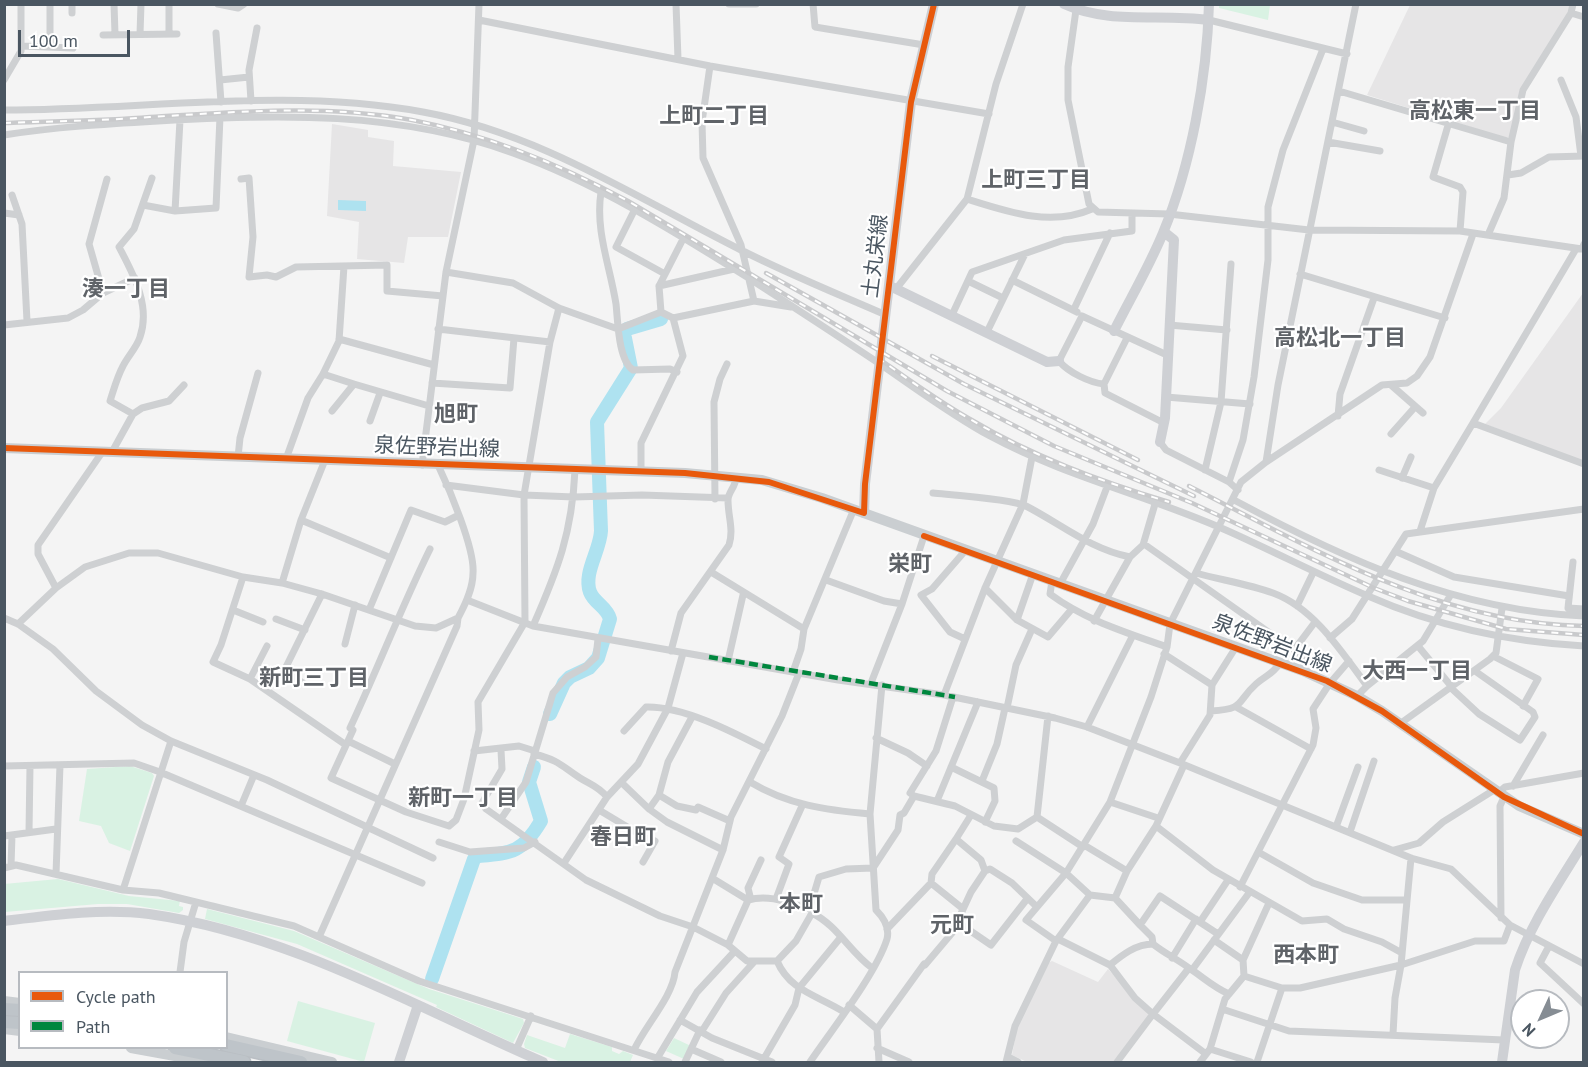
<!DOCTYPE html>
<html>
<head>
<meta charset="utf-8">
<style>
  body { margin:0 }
  #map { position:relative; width:1588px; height:1067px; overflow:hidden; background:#f4f4f4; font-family:"PT Sans",sans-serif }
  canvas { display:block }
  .frame { position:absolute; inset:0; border:6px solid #4a5661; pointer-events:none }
  .legend { position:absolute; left:18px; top:971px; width:210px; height:78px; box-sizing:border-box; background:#fff; border:2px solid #b7bbc0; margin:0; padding:8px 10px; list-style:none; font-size:18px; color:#4a5661 }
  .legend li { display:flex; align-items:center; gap:12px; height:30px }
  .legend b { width:30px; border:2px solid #b7bbc0 }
  .north { position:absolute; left:1510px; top:989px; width:60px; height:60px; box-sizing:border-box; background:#fff; border:2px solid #b7bbc0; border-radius:50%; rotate:226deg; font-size:16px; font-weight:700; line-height:24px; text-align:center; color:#4a5661 }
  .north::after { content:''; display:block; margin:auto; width:21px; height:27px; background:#868d94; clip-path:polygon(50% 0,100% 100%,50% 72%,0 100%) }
  .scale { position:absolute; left:18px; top:30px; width:112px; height:27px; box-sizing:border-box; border:3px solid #4a5661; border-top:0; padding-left:8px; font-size:18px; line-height:21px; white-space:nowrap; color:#4a5661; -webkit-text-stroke:4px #fff; paint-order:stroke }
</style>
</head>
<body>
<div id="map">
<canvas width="1588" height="1067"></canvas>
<div class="frame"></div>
<ul class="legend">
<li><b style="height:8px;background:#e8590c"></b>Cycle path</li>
<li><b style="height:8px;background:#00873e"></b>Path</li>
</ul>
<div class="north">N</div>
<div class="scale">100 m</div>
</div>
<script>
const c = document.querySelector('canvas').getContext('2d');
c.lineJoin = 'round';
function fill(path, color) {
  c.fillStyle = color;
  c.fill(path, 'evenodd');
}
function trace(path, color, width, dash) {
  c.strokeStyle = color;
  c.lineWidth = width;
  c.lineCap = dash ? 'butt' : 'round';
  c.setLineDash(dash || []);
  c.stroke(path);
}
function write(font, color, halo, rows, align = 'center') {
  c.font = font + ' "PT Sans","Noto Sans JP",sans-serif';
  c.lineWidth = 4.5;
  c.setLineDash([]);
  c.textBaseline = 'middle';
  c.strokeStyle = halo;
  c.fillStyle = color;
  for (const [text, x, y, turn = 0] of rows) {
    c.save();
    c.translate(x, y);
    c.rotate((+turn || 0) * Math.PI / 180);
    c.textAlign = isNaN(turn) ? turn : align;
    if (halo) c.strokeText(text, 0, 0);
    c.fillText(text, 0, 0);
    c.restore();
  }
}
const education = new Path2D(`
  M1410,5H1570L1567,15L1525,82L1509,137L1506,138L1367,95Z
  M332,124L368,130V137L394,141L393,166L461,172L448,237H408L404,263L357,259L359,222L327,216Z
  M1583,293V461L1485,424L1501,408Z
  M1052,961L1098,982L1108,969L1148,1013V1018L1113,1062H1027L1012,1055L1017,1028L1048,963Z`);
const green = new Path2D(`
  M1219,5H1270L1268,20L1219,8Z
  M130,766L152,773L154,776L130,851L109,843L101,826L79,821L87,769Z
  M58,879L129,896L180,901L179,906L183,907V910L179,913L127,904H98L5,912L4,884Z
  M207,909L294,931L429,989L523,1019L524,1023L513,1043L436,1007L437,1005L297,944L205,919Z
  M298,1001L375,1023L364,1062L287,1041Z
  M570,1034L612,1047V1051L619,1054L623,1051L633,1055L630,1062H561L525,1048L524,1044L527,1035L565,1048Z
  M674,1038L691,1046L684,1059L666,1051Z`);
const water = new Path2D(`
  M338,200L366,201V211L338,210Z`);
const river = new Path2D(`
  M550,714L564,683L570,677L589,668L598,658L610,619C607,607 594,603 590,592C583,573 600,551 601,531L597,422L631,368L624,333L627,329L661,319
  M432,979L474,859L478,856C512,853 522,853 541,821L529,782L534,767`);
const street = new Path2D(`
  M72,4V13
  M114,4L115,34
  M218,4L238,8L244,4
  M676,4L678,59
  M729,4H756
  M813,4L815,27L924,45
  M1076,10L1068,67V100L1089,204L1098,212L1169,214L1309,230L1460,231L1582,249L1584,244
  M1571,13L1584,17
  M479,20L710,66L989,114
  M1209,20L1347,54
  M216,33L221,102
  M140,34L141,4
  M169,34V4
  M103,35L177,34
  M21,46L73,48
  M50,46V4
  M710,66L702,122L703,158L741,245L754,301L791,307
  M4,80L21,51V4
  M220,80L249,77
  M1561,80L1576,117L1581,156
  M1339,91L1511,142L1504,198L1488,235
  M251,101L249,70L257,28
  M4,110C143,110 285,87 423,112C539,133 637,198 741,250C788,274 838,294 886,315
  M180,120L175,211L216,208L220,117
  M1332,122L1364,131
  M1449,122L1433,177L1460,187L1463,192L1460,231
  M4,135C55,127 106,124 158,121C277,114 399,111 513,153C596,183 672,230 747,277C792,306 838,336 883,366C918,390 953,416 990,436C1066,477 1150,496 1228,531C1275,552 1321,576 1368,596C1436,626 1510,642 1584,646
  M1328,142L1380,151
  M1511,142L1523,90L1571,13L1573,4
  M1508,175L1521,173L1549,157L1584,156
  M241,179L249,178L253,237L249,277L267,275L276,277L296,267L387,265V291L443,296
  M601,192C595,231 610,266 616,304C618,321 618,360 633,370L670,369L677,372
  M12,195L22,224L27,321
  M967,199C1008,212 1051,227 1092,209
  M143,205L175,211
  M635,209L616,247L665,274
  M4,213L19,215
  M446,272L513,283L559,308L618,329L661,312L673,318L754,301
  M1300,274L1445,318
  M1012,280L1077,312
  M968,281L1003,298
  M659,286L683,239
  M896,289L967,199L996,84L1023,4
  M103,293L89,244L107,179
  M1074,309L1110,233
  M661,312L659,286L734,269
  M952,315L972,272L1064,240L1132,231V213
  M4,325L68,318L83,310L103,293L135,278
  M1169,325L1227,330
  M438,329L550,342
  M987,332L1025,254
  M1127,338L1104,384L1105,393L1162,422
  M339,339L434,365
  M323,374L339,341L344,266
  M432,383L510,388L514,338
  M1104,384C1090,383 1068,372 1059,361L1082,316L1167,355
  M1391,385L1423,413
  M1166,397L1250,404
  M332,411L354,384L429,406
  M133,414L110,401C114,389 117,377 123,366C128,356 137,347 140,337C151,305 133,274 119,247L134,229L152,178
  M1338,416L1340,394L1374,298
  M370,421L380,393
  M1473,423L1576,249
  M1391,434L1415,407
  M1160,442L1166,450L1229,482L1238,490
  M112,452L133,414L142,408L169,401L184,385
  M238,457L240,438L258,373
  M286,459L308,398L323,374L354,384
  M1266,462L1278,385L1356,4
  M422,465L446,272L474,140L479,4
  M1205,470L1221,402L1231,264
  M1379,470L1434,488
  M641,472V443L683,356L673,318
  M1402,478L1411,457
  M1229,482L1243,440L1254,377L1268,260V207L1283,150L1323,49
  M446,485L524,495L574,497L642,495L728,498
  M933,493C953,495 1012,499 1026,506C1061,524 1090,549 1130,557L1144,544L1294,650L1304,660L1303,671
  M715,499L714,402L720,379L727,364
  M1234,500C1344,559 1457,611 1584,616
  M301,520L391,558
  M1420,531L1434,488L1473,423L1584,464
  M1143,545L1155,504
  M430,549C401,608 378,668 350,728L353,730L331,778L406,812L449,826L456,820L464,799L479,730L478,702L525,622L524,495L550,342L559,308
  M1395,551L1454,577L1569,596
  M1573,562L1568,608L1584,609
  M711,572L804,629
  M1196,573C1221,580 1248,584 1273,593C1314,608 1342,652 1367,686L1357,696
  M243,577L221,645L213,662L250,679L346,745
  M826,580L884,601L902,604
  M1052,581L1050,594C1085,620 1125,632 1167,647
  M282,583L301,520L325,460
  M1060,584L1093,524L1107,487
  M56,588L38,554V545L103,451
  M985,588L1017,620L1048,637L1071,610
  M467,600L533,626L838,680L944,695L1055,718L1087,727L1180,763L1411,858L1451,869L1510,925L1584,964
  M1297,606L1312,575
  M233,610L263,622
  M369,610L411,510L445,522L457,516
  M4,618L18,624L53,649L96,691L142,725L171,741L267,780L433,858
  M276,619L305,630
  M1017,620L1033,574
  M1094,621L1130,557
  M18,624L56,588L85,567L129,553H158L243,577L282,583L322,594L415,626L436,628L458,618C465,605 473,589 473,573C475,549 449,488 438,465
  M533,626C558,569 572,533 575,470
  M1330,638L1352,619L1406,534L1584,509
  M965,639L950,632L921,595L932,589L965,551
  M345,644L355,605
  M1418,646L1451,686
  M1294,650L1315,622
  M671,651L681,613L729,545C734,529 728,517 728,500C728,492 736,487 736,477
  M1164,654L1212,685
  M1493,656L1538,679L1523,706
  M728,661L743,595
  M793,672L801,649L804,629L854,509
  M250,679L267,646
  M303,683L284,671L322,594
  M871,683L902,604L924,536
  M1367,686L1423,641L1450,596
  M1450,687L1479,714L1520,740L1535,717L1533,712L1475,671
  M944,695L985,588L1023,504L1032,457
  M1236,707L1311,749
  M1007,708L1016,665L1032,629
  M1211,711C1246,709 1235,703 1256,684C1266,675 1272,675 1280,663
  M1048,716L1037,817L1083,847
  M1401,723L1490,659L1496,653L1502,608
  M1087,727L1133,635
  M624,731L646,707C683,706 733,732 766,749
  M876,738L908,753L927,766
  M348,741L395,764
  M501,750L502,769L482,803L486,809L586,880L660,916L693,927L728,945L747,961H777C790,991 817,995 844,1012
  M474,751L519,746L535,751
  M534,754C560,761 559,764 580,778C591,785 598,786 607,797
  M1180,763L1210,715L1212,685L1236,647
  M4,766L134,763L160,772L422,883
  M951,767L994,788L995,801L985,822
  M982,781L997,744L1005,708
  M750,782C788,805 826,810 870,814
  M622,783L649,809L659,795L668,762L692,717
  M1513,786L1543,735
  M1498,793L1505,787L1584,773
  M659,795L677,806L696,810L698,807L730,821
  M914,796L910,793L936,751L953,697
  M937,801L978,702
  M1110,802L1158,818
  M241,806L254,775
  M649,809L667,822L723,850
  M599,810L654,843
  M501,819L526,782L553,693L567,677L585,667L596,657L598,639
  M1156,826L1184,765
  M1336,827L1358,767
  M29,832L30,766
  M1350,832L1374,761
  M4,836L56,829
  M1016,841L1066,873L1090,895L1115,898L1140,925
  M439,842L470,852L524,848L535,842
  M1084,845L1127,871L1115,898
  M1394,850L1419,843L1443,822L1494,790
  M1260,853L1313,883L1362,900H1407
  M643,862L655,841
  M564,863L607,797L638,764L668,708L683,653
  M11,866L12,835
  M4,868L16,865L123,890L159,893L294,926L419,981L669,1062
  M985,871L990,869L1012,883L1037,907
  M1127,871L1156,826L1213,870L1302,921L1327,919L1344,929L1382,942L1402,953
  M56,874L60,765
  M712,878L748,900C770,894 789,903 810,909
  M931,883L962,908
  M1240,887L1313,745L1316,728L1313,709L1330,683L1349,661
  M123,890L171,741
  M776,899L789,864L779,857L802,806
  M1501,918L1500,806L1504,797
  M956,921L991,945L1027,899
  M1200,922L1228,880
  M887,929L931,883L932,874L956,839
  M1218,934L1160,896L1140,925L1152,937L1153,944C1164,953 1177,959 1189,968C1203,977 1213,987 1229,994
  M319,937L457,626L458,618
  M1058,939L1110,965L1135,998L1153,1014L1117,1062
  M1214,940L1243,960
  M1056,941L1026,920L1066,873L1110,802L1151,697L1167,647L1170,624L1241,482L1266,462L1382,385L1407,383L1417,376L1430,357L1473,234
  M728,945L750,896L748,888L761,860
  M1549,946L1540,963L1584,1004
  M1172,958L1196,919
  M777,961L796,941L812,913
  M925,965L952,933L971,892L985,871L981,860L956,839L971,815
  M1110,965C1122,955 1136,944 1153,944
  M872,968C849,951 838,926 812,913L810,907L819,877L846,869L873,868L898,830L900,815L904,813L914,796L955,806L994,826L1018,829L1037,817
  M1189,968L1153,1014L1206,1054
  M1192,970L1249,893
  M180,972L184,942L196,902
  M1244,976L1243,960L1269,903
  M849,1005L877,1029
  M1222,1009L1289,1031L1504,1040
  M680,1020L712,1038L772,1062
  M702,1031L726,993L754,962
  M1393,1034L1395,998L1401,965L1411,858
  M877,1048L909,1062
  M691,1049L721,1062
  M1210,1049L1251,1062
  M516,1050L531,1016
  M634,1050C645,1026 673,996 675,972L723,850L731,817L782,716L799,673
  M658,1057L697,992L734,952
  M1008,1057L1018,1062
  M685,1062L700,1030
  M762,1062L795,1005L799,988L841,937
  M810,1062C831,1031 876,974 887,939C890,927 884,918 876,910L870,814L882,685
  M879,1062L877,1029L924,964
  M1006,1062L1015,1026L1056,941L1090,895
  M1200,1062L1210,1049L1225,999L1244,976L1282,988H1300L1401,965L1475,941H1504L1510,925
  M1257,1062L1282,988`);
const secondary = new Path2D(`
  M1064,4C1110,25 1160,13 1209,20
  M890,286L1047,362L1059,361
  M1114,331C1130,299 1149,267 1163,233C1191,165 1207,78 1209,4
  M1160,442L1165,418L1174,240L1164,232
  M864,513L865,484L911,102L934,4
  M4,921C52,915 102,908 149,914C290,934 415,1007 543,1062
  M399,1062L418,1005
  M1502,1062L1515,970C1530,924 1559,883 1584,842`);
const primary = new Path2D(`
  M4,448L685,473L762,480L822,498L1303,671L1357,696L1382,711L1519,806L1584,834
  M4,1001L20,1003
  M4,1029L20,1031
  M226,1037L332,1062
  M131,1048L208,1062`);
const highway = new Path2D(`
  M4,1009L20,1010
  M4,1022L20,1023
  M226,1045L301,1062
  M175,1048L244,1062`);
const rail = new Path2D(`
  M4,123C53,121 101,121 150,117C237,112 325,104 412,120C489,135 559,164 628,201L947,391L1054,446L1192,503L1374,588L1408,601L1506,629L1584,635
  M766,273L964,384L1194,496
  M932,356L1138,460
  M878,358C908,379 938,401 970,419C1032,456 1100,481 1169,502
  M1189,486C1313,549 1440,624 1584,626`);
const quiet = new Path2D(`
  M709,657L955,697`);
const cycleway = new Path2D(`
  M4,448L685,473L769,482L864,513L865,484L911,102L934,4
  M924,536L1327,681L1382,711L1504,797L1584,834`);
const streetNames = [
  ["土丸栄線",876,256,-83],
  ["泉佐野岩出線",437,448,2],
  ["泉佐野岩出線",1272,644,21]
];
const neighbourhoodNames = [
  ["高松東一丁目",1475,112],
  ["上町二丁目",714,117],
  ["上町三丁目",1036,181],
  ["湊一丁目",126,290],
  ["高松北一丁目",1340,339],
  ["旭町",456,415],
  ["栄町",910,565],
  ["大西一丁目",1417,672],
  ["新町三丁目",314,679],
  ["新町一丁目",463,799],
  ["春日町",623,838],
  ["本町",801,905],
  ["元町",952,926],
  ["西本町",1306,956]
];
fill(education, '#e6e5e6');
fill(green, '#d9f2e3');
fill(water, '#aee2f0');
trace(river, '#aee2f0', 14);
trace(highway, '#b9bec3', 15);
trace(street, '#ced0d2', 7);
trace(secondary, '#ced0d4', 10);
trace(primary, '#caced1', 10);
trace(highway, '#bec4c9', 12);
trace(rail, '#c9cacc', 4.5);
trace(rail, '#fff', 2, [7]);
trace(quiet, '#00873e', 4.5, [9, 4.5]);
trace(cycleway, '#e8590c', 6);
write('21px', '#4a5661', '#fff', streetNames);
write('bold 22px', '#5f6368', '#fff', neighbourhoodNames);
</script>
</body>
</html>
